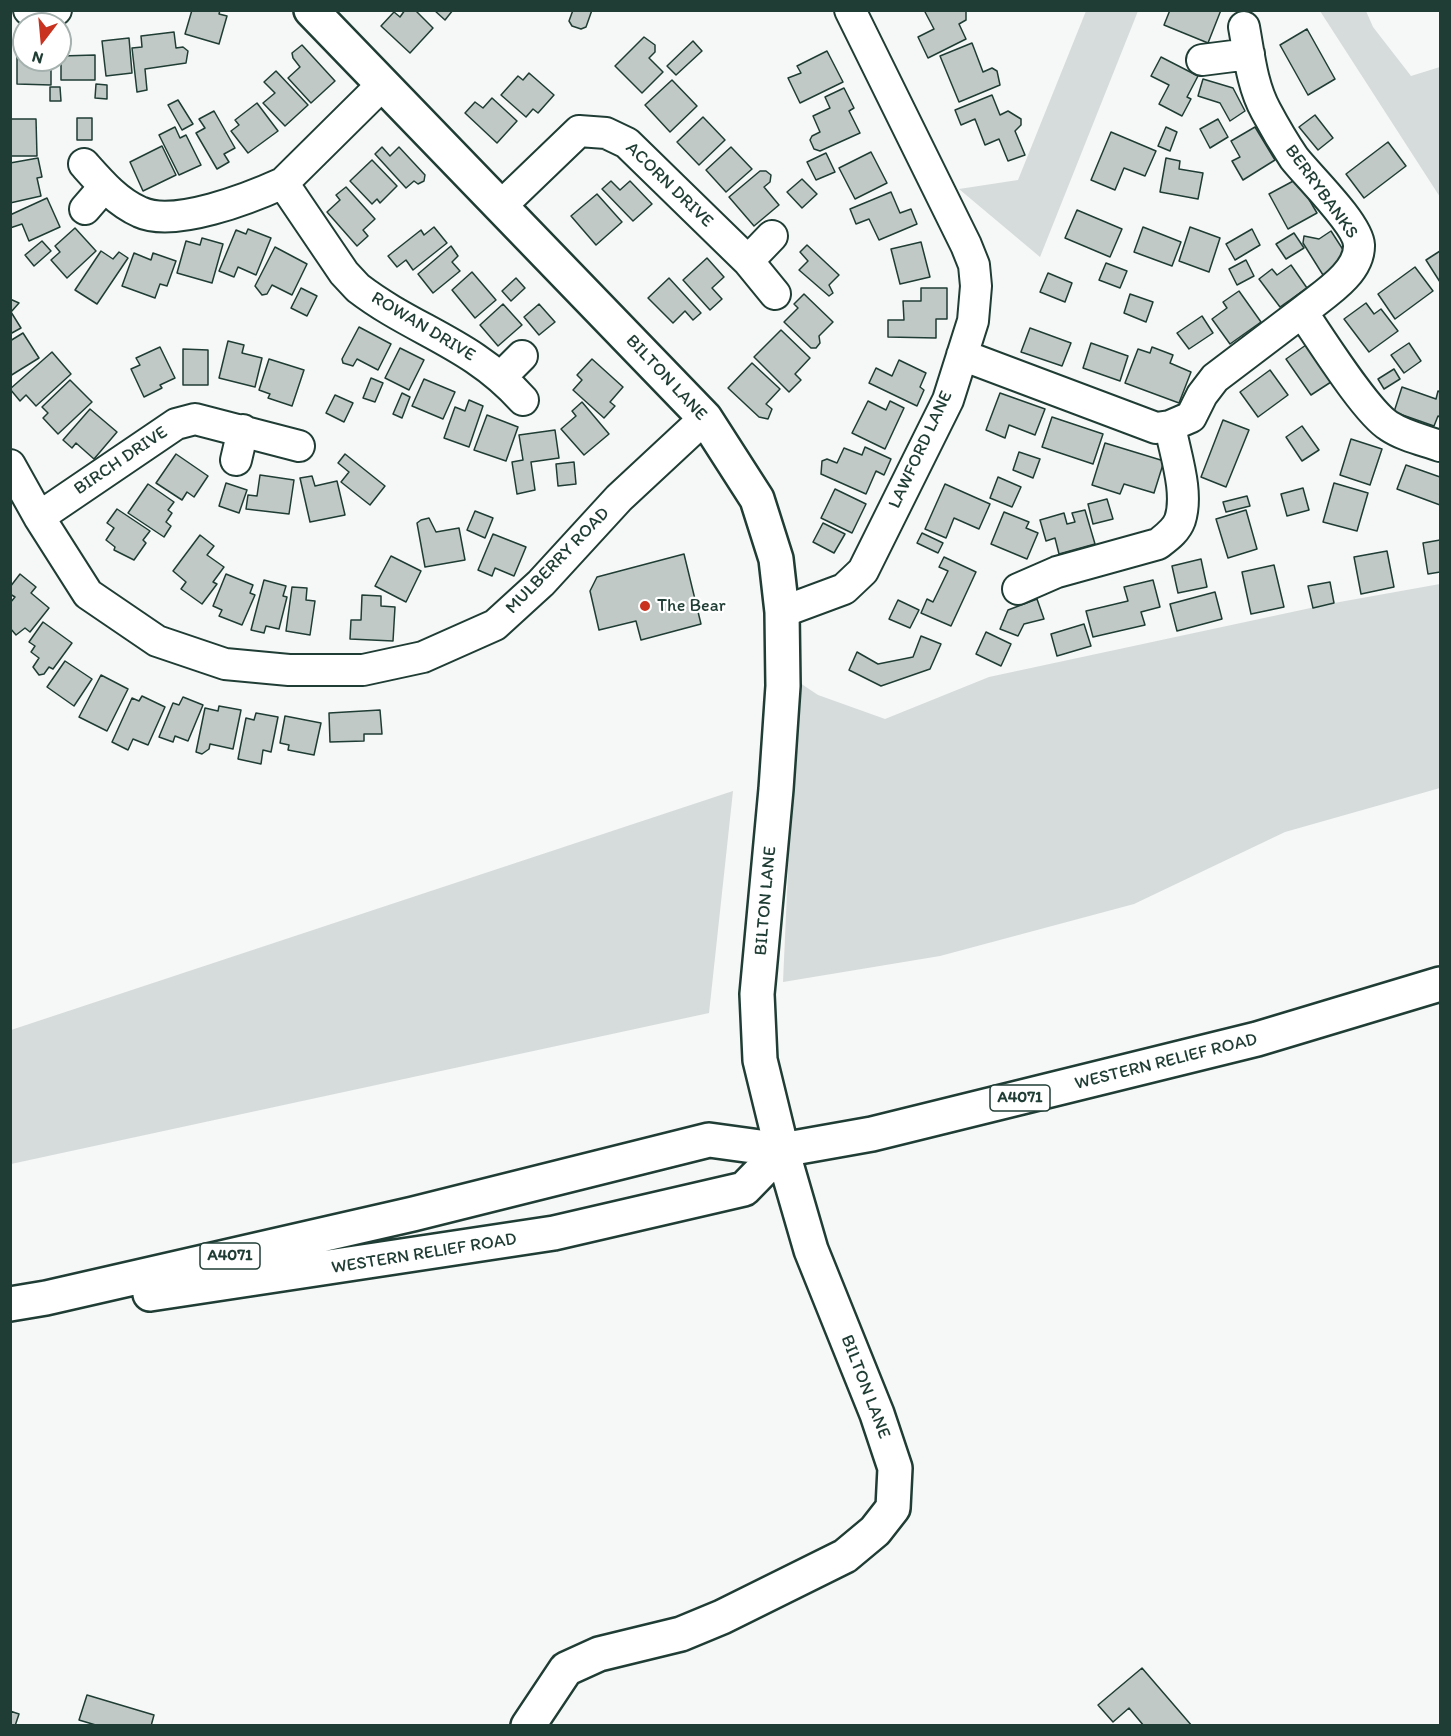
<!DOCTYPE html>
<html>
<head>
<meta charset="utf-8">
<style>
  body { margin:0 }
  #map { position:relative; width:1451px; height:1736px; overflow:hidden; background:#f6f7f7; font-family:Itim,sans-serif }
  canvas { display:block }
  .frame { position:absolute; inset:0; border:12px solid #1f3d34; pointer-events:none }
  .north { position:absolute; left:12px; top:12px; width:60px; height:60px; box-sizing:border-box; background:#fff; border:2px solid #a5b1ae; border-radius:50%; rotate:196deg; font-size:16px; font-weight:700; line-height:24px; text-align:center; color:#1f3d34 }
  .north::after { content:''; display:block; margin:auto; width:21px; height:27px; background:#c8321e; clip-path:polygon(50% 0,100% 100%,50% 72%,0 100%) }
</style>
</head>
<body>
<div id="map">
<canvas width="1451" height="1736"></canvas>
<div class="frame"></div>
<div class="north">N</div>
</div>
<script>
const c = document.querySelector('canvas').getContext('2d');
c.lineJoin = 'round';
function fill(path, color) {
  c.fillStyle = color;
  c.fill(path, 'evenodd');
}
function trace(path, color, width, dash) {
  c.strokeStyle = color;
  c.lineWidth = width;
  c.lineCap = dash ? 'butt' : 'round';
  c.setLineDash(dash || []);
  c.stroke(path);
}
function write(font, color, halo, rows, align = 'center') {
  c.font = font + ' Itim,sans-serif';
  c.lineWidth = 4.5;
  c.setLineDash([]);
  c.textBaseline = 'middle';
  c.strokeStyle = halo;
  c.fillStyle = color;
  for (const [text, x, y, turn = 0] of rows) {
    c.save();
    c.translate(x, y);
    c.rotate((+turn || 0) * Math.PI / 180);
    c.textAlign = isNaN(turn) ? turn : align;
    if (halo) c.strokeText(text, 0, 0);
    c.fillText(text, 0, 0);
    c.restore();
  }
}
const green = new Path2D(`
  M1086,11H1138L1040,257L959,189L1018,180Z
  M1320,11H1366L1373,27L1411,76L1440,67V197Z
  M1440,584V788L1285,832L1134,904L940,956L783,982L792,781L791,677L818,695L885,719L989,677L1334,603Z
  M733,791L709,1013L11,1164V1030Z`);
const building = new Path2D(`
  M192,10H220L219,14L227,16L219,44L185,34Z
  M405,10H415L433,28L410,53L381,26L394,12L400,17Z
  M434,10H453L445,20Z
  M573,10H592L586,27L581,29L572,26L569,21Z
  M924,10H966V20L959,24L966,39L928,58L918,37L934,29Z
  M1170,10H1221L1208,43L1164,25Z
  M1307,29L1335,79L1308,95L1280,45Z
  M174,32L176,48L183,47L188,51L186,63L145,69L147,90L137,92L132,48L142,47L141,36Z
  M644,37L655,45V52L649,58L663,72L642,93L615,66Z
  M129,38L132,73L106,76L102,41Z
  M693,41L702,51L676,75L667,66Z
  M972,43L983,72L992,68L997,71L1000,85L959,102L940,56Z
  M302,45L335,81L311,103L288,78L300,67L293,58L292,53Z
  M827,51L843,82L800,103L788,78L801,73L797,66Z
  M17,54H24V60H51V85L17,84Z
  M95,55V80H61V56Z
  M1161,57L1198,76L1187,97L1191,99L1182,116L1159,104L1169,85L1151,76Z
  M276,71L308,105L285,126L263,103L275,93L264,82Z
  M529,73L554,95L538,113L533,109L526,117L501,95L518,76L523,80Z
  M1203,79L1233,88L1245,111L1230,121L1220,103L1198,96Z
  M672,80L697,106L670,132L645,105Z
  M96,84L107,85V99L95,98Z
  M50,87H60L61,101H50Z
  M844,88L854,108L849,111L860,133L820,151L814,149L810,140L812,136L820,132L813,116L830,108L825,97Z
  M992,95L1000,115L1008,111L1021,119V125L1015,131L1025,155L1008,161L999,139L985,145L975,119L961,125L955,110Z
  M492,98L517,121L497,143L465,113L475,102L483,108Z
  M178,100L193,124L182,130L168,105Z
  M257,103L278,131L248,153L231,131L239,125L235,120Z
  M214,111L235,148L224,154L229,162L217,169L196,133L205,128L199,119Z
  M1315,115L1333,138L1318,150L1299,127Z
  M703,117L725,140L699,165L677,142Z
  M77,118H92V140H77Z
  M10,119H36L37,156H10Z
  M1218,119L1228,137L1210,148L1200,129Z
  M175,127L180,138L186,135L201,165L179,175L159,135Z
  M1166,127L1177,132L1170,151L1158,146Z
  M1255,127L1275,160L1243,180L1232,161L1240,157L1231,141Z
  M1111,132L1156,151L1145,176L1124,168L1115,190L1091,180Z
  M1388,142L1406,166L1364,198L1346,174Z
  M162,146L176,175L143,191L130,162Z
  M382,147L390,156L399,147L425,175L424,181L418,184L414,181L406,188L375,154Z
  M731,147L752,169L726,192L706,170Z
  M871,152L887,183L855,199L839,168Z
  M826,153L835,172L816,180L807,162Z
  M38,158L42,177L37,178L41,196L10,203V163Z
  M1166,158L1180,161L1179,169L1203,173L1198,199L1160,192Z
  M372,160L397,186L380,203L377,199L372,204L350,181Z
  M760,171H766L771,175L770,182L764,187L779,205L754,226L729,197Z
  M802,179L817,194L802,208L787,192Z
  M1297,179L1317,213L1288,229L1269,194Z
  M611,181L620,190L630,181L652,204L633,221L602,189Z
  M346,187L375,219L363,230L368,236L357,246L327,212L340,200L336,195Z
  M891,192L900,213L911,209L917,224L879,240L869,219L856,224L850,209Z
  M597,194L622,222L596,245L571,216Z
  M47,198L60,227L29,241L22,224L10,228V215Z
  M1077,210L1122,229L1110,257L1065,238Z
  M434,227L447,243L413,270L406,260L397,267L388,256L421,230L424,235Z
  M1143,227L1181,242L1172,266L1134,252Z
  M1190,227L1220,238L1209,272L1179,261Z
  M75,228L96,251L67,278L51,260L60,252L55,246Z
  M248,229L271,238L256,275L238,267L234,277L219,271L236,230L246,234Z
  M1252,229L1260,245L1235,260L1226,244Z
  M1331,231L1349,259L1323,275L1303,243L1304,236L1319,239Z
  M1294,233L1304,248L1286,259L1276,244Z
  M202,238L223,244L212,283L177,273L186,241L200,245Z
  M42,241L51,251L34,266L25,255Z
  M921,242L930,277L900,284L891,249Z
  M807,245L839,275L829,285L833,293L829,296L799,270L808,261L800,252Z
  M451,246L458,256L452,262L460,271L433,293L418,274Z
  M275,247L307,264L292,295L272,285L267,294L262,295L255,286Z
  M101,251L113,259L119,252L128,258L97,304L75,290Z
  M1440,251V282L1426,260Z
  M134,253L151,260L153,253L176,261L167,286L160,284L155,298L122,286Z
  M707,258L724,277L712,288L722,299L710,310L683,280Z
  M1246,260L1254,276L1237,285L1229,269Z
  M1106,263L1127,271L1120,288L1099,280Z
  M1291,265L1307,288L1280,307L1259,279L1272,269L1277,275Z
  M1415,267L1433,291L1395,319L1378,294Z
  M472,272L496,300L475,318L452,290Z
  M1048,273L1072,283L1065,302L1040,292Z
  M516,278L525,288L511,301L502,291Z
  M669,278L701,313L693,320L685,311L673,323L648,298Z
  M301,288L317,296L307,316L291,308Z
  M921,288H947V319H936V338L888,337V320H904L903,301H921Z
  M1239,291L1261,322L1230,344L1212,319L1227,308L1223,302Z
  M804,294L833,322L819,336L820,343L816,348H811L784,322L798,308L794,304Z
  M1130,294L1153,302L1146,322L1124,313Z
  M10,299L19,303L11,312L21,328L10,334Z
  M1366,303L1374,314L1381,309L1398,331L1369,352L1344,319Z
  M503,304L522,325L498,346L480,325Z
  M539,304L555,322L539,335L524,317Z
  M1202,316L1213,333L1189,349L1177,333Z
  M359,327L391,344L378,370L357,359L353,366L343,363L342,359Z
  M1030,328L1071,343L1062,366L1021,352Z
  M781,330L810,358L795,374L801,380L789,392L754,357Z
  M23,333L39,358L10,376V341Z
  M228,341L244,345L242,353L262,358L255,387L219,378Z
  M1091,343L1128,356L1120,381L1083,368Z
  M1409,343L1421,361L1404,373L1391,355Z
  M1306,345L1331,382L1311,395L1286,359Z
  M160,347L175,378L160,385L162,388L144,397L131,369L140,365L136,358Z
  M1152,347L1173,355L1170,363L1191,372L1179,403L1125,383L1138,349L1150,353Z
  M400,348L424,360L409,390L385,378Z
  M183,349L208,350V385H183Z
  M52,352L71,374L36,406L26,395L20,401L10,389Z
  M269,359L304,370L292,406L268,398L270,394L259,390Z
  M592,359L623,387L610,402L615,406L604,418L573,390L582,380L577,375Z
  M899,360L926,373L920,387L924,390L917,406L869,383L876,368L892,376Z
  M752,363L780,389L766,404L772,409L768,419L759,417L728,388Z
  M1394,369L1400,379L1384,389L1378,379Z
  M1270,370L1288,395L1258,417L1240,392Z
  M371,378L383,383L375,402L363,398Z
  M424,379L455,392L443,419L412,406Z
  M70,380L92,402L58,434L43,418L48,413L42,407Z
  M1402,387L1436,399L1438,391L1440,392V417L1438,416L1434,426L1394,412Z
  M402,393L410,397L402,418L393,414Z
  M1000,393L1045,409L1035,435L1009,425L1005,438L986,430Z
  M335,395L353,403L344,422L326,413Z
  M469,400L483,406L469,447L444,438L455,407L465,411Z
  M868,401L886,410L890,401L904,408L885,449L852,433Z
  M582,402L609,434L584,455L561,429L576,416L572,411Z
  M90,409L117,432L94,459L76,443L72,448L63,440Z
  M487,415L518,427L506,461L474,450Z
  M1052,417L1103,434L1093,464L1042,447Z
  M1223,420L1249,430L1226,487L1201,477Z
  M1302,426L1319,450L1302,461L1286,437Z
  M555,430L559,458L531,462L535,490L517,494L512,462L523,460L519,435Z
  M1351,439L1382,449L1370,485L1340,475Z
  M1105,443L1164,461L1154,493L1124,484L1120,494L1092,485Z
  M865,447L891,459L884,475L876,471L866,494L821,474L822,461L827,459L837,463L844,448L862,455Z
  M1019,452L1040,459L1033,478L1013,470Z
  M176,454L208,476L194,497L187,492L182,500L156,483Z
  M345,454L385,486L370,505L341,482L349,472L338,463Z
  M574,462L576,484L558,486L556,464Z
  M1406,465L1440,477V505L1397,489Z
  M260,475L294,480L289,514L246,509L248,495L257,496Z
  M312,476L315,486L337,481L345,515L310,522L300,478Z
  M998,477L1021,487L1012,507L990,498Z
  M226,483L247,490L239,513L219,506Z
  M1334,483L1368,493L1357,531L1323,522Z
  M148,484L174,502L168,510L172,513L166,522L171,526L164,537L128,513Z
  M945,484L990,504L979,529L954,518L946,538L925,529Z
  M1303,488L1309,510L1287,516L1281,494Z
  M835,489L866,504L852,533L821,518Z
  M1247,496L1250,506L1226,512L1223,502Z
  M1107,499L1113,519L1093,524L1088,504Z
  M117,509L150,531L143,540L146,543L134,560L114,550L115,547L106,540L114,528L107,523Z
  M1085,510L1095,544L1059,554L1055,538L1046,541L1040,520L1064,513L1067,524L1075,522L1072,513Z
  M1246,510L1257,549L1228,558L1216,519Z
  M475,511L493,518L485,538L467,530Z
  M1004,512L1029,522L1026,528L1038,533L1027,559L991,544Z
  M429,518L436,532L459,528L465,560L425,567L417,523L421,520Z
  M823,523L845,534L834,553L813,542Z
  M922,533L943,543L938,553L917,543Z
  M493,534L526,547L514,576L495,568L492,576L478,570Z
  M200,535L214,546L207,555L224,567L213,582L217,584L202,604L181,589L186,582L173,571Z
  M1440,540V572L1428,574L1423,543Z
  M1387,551L1394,587L1361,594L1354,557Z
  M684,554L701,624L641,640L636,621L599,630L590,591L597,577Z
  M391,556L421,571L406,602L375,586Z
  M944,557L976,572L951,626L921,613L927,599L933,602L948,571L939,567Z
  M1201,559L1207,587L1178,593L1172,566Z
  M1274,565L1284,607L1251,614L1242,572Z
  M20,574L36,587L31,593L49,608L30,632L25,628L16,635L10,628V603L15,597L10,594V587Z
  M226,574L253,585L250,593L255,595L242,625L219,616L222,610L213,606Z
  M264,580L286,586L283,596L287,597L279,629L266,626L264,633L251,630Z
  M1153,580L1160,607L1141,612L1145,625L1093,637L1086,611L1128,601L1124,587Z
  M1330,582L1334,603L1313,608L1308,586Z
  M292,587L307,588L306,600L315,601L310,635L286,631Z
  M1215,592L1222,619L1177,631L1170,604Z
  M362,595L381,596V606L395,607L393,641L350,639L351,620H361Z
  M1037,599L1044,619L1024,624L1018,636L1000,629L1008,610Z
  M898,600L919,610L910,628L889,619Z
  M43,622L72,643L53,669L49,667L44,674L39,675L33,667L39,658L31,652L35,646L29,642Z
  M1084,624L1091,646L1057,656L1051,634Z
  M986,632L1011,644L1001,666L976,654Z
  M921,636L941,644L930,669L881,686L849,670L857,652L878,664L913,657Z
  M65,661L92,679L74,706L47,687Z
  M101,675L128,689L107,731L79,717Z
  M142,696L165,707L148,745L133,739L128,750L112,742L132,698L139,701Z
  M183,697L203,705L188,741L175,736L173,742L159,737L173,703L179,705Z
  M219,706L241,710L233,749L210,744L209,749L202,754L196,752L205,708L218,711Z
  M380,710L382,734H364V741L330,742L329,713Z
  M256,713L278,717L271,752L263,750L261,764L238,759L246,718L254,720Z
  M285,716L321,723L314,755L288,750L289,745L280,743Z
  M1142,1668L1192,1726H1144L1129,1708L1113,1722L1098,1705Z
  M87,1695L154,1715L151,1726H99L79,1720Z
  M10,1711L19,1714L15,1726H10Z`);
const street = new Path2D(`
  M29,10H56
  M1244,27C1249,54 1252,86 1266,111C1274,126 1284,143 1294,158C1308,176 1358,224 1359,245C1360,274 1321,296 1302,312
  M1202,60L1249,54
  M383,84L283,183L344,273L358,288C414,331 472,343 523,400
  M84,164C100,182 117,202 140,212C174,228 250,198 283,183
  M501,206L579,131L606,133L627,143L748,261L775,294
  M85,209L104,187
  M748,261L772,236
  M962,355L1156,428L1170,426
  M502,376L522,356
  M236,460L243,430
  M10,465L39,517L88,594L157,641L225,664L289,670H363L423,657L495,625L541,583L619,498L705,418
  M39,517L176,424L195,419L299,446
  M1018,589L1057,572L1158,544C1167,537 1176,531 1180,520C1189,492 1175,454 1170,426L1191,417L1202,395L1215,378L1302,312C1320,338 1366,412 1389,426C1404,436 1423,440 1440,446
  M782,612L844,589L863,571L948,400L973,321L976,286L974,265L966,245L850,10`);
const secondary = new Path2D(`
  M311,10L705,418L757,499L776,559L782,612L783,686L776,789L757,994L760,1060L782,1150L811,1250L877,1414L895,1468L893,1508L875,1531L845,1556L722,1617L681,1634L599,1654L566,1669L528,1726`);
const highway = new Path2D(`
  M150,1294L554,1233L744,1189L782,1150
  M10,1304L46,1298L413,1214L709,1140L782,1150L872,1134L1257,1039L1440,984`);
const markers = [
  [645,606,6,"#c8321e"]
];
const shields = [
  [1020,1098,60],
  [230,1256,60]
];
const shieldNames = [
  ["A4071",1020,1098],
  ["A4071",230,1256]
];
const streetNames = [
  ["ACORN DRIVE",669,185,44],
  ["BERRYBANKS",1321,192,54],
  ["ROWAN DRIVE",423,327,31],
  ["BILTON LANE",666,378,47],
  ["LAWFORD LANE",921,450,-65],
  ["BIRCH DRIVE",121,461,-34],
  ["MULBERRY ROAD",558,561,-46],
  ["BILTON LANE",766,901,-85],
  ["WESTERN RELIEF ROAD",1166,1062,-14],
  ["WESTERN RELIEF ROAD",424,1254,-9],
  ["BILTON LANE",865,1387,69]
];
const poiNames = [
  ["The Bear",657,606]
];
fill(green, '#d6dcdb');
fill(building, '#c0c9c6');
trace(building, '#1f3d34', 1.5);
trace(street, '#1f3d34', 34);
trace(secondary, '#1f3d34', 38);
trace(highway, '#1f3d34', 38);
trace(street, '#fff', 30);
trace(secondary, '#fff', 33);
trace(highway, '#fff', 33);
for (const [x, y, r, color] of markers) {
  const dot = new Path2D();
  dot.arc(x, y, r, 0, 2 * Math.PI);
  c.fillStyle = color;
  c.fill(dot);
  trace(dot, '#fff', 2);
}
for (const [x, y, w] of shields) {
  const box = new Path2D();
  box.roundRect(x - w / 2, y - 13, w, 26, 4.5);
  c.fillStyle = '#fff';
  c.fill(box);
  trace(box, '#1f3d34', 1.5);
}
write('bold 16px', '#1f3d34', null, shieldNames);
write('18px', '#1f3d34', '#fff', streetNames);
write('18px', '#1f3d34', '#fff', poiNames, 'left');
</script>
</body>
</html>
